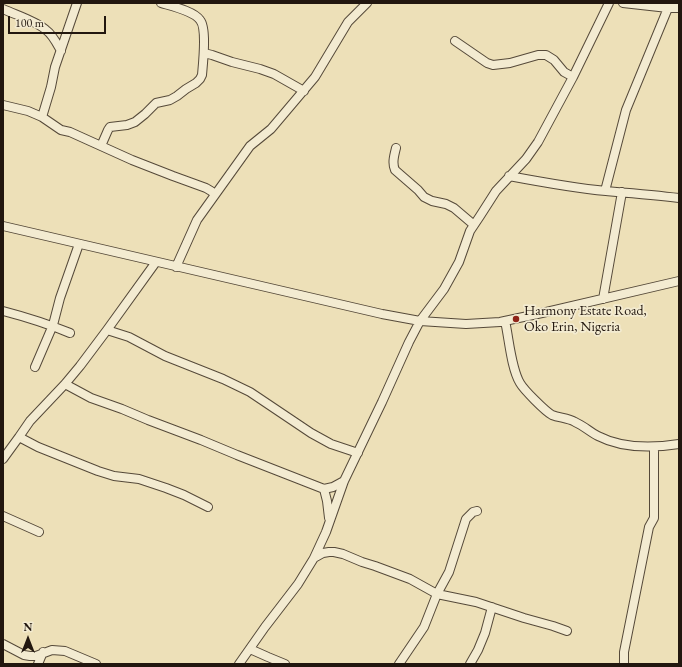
<!DOCTYPE html>
<html>
<head>
<meta charset="utf-8">
<style>
  body { margin:0 }
  #map { position:relative; width:682px; height:667px; overflow:hidden; background:#ede0b8; font-family:"EB Garamond",serif }
  canvas { display:block }
  .frame { position:absolute; inset:0; border:4px solid #22170f; pointer-events:none }
  .north { position:absolute; left:8px; top:619px; width:40px; height:40px; -webkit-text-stroke:3px #f3ebd1; paint-order:stroke; rotate:0deg; font-size:11px; font-weight:700; line-height:16px; text-align:center; color:#22170f }
  .north::after { content:''; display:block; margin:auto; width:14px; height:18px; background:#22170f; clip-path:polygon(50% 0,100% 100%,50% 72%,0 100%) }
  .scale { position:absolute; left:8px; top:16px; width:98px; height:18px; box-sizing:border-box; border:2px solid #22170f; border-top:0; padding-left:5px; font-size:12px; line-height:14px; white-space:nowrap; color:#22170f; -webkit-text-stroke:3px #f3ebd1; paint-order:stroke }
</style>
</head>
<body>
<div id="map">
<canvas width="682" height="667"></canvas>
<div class="frame"></div>
<div class="north">N</div>
<div class="scale">100 m</div>
</div>
<script>
const c = document.querySelector('canvas').getContext('2d');
c.lineJoin = 'round';
function trace(path, color, width, dash) {
  c.strokeStyle = color;
  c.lineWidth = width;
  c.lineCap = dash ? 'butt' : 'round';
  c.setLineDash(dash || []);
  c.stroke(path);
}
function write(font, color, halo, rows, align = 'center') {
  c.font = font + ' "EB Garamond",serif';
  c.lineWidth = 3.5;
  c.setLineDash([]);
  c.textBaseline = 'middle';
  c.strokeStyle = halo;
  c.fillStyle = color;
  for (const [text, x, y, turn = 0] of rows) {
    c.save();
    c.translate(x, y);
    c.rotate((+turn || 0) * Math.PI / 180);
    c.textAlign = isNaN(turn) ? turn : align;
    if (halo) c.strokeText(text, 0, 0);
    c.fillText(text, 0, 0);
    c.restore();
  }
}
const minor = new Path2D(`
  M623,3L668,8H679
  M3,9C16,15 36,21 46,30C53,35 57,44 61,51
  M455,41L487,63L493,65L510,63L538,55H546L554,60L564,72L573,77
  M204,53L212,55L232,62L260,69L274,74L304,91
  M3,105L28,111L42,117L61,130L70,132L132,160L173,176L206,188L211,191L215,194
  M42,117L51,87L55,67L77,3
  M101,146L108,130L110,127L127,125L135,122L145,114L156,103L170,100L177,96L186,89L196,83L200,79L202,75C203,63 207,28 200,20C194,11 171,6 161,3
  M396,148C394,156 392,163 395,170L418,190L424,197L432,201L446,204L454,208L474,225
  M509,176C541,182 573,188 606,191C630,193 655,195 679,198
  M605,191L626,110L668,8
  M3,226L382,314L420,321L466,324L500,322L542,313L679,281
  M176,267L197,220L250,146L271,129L315,77L348,22L367,3
  M603,299L622,192
  M3,311C26,317 48,324 70,333
  M505,321C509,338 511,368 520,383C524,390 545,411 552,415C560,418 568,418 575,422C584,426 590,432 598,436C623,449 653,448 679,444
  M107,330L129,337L165,356L223,379L250,392L311,433L331,444L358,453
  M35,367L53,325L60,298L79,244
  M65,384L91,398L122,409L148,420L201,440L237,455L324,489L333,487L344,481
  M19,437L38,447L98,471L114,476L139,479L166,488L184,495L208,507
  M3,459L19,437L30,421L65,384L80,366L107,330L156,262
  M324,489L327,501L329,518
  M3,516L39,532
  M314,558L323,553L329,552H334L343,554L362,562L375,566L410,579L437,594L476,602L524,618L553,626L567,631
  M3,644L24,655L30,656H36L52,650L65,651L96,664
  M250,649L268,657L285,664
  M38,664L43,652
  M239,664L265,627L298,584L314,558L326,532L344,481L382,402L409,342L420,321L444,289L459,262L470,231L480,216L496,191L526,159L538,142L573,77L609,3
  M399,664L424,627L437,594L449,572L466,519L473,512L477,511
  M470,664L478,650L485,633L492,607
  M624,664V652L649,527L654,518V447`);
const markers = [
  [516,319,4,"#8f2418"]
];
const poiNames = [
  ["Harmony Estate Road,",524,311],
  ["Oko Erin, Nigeria",524,327]
];
trace(minor, '#554939', 10);
trace(minor, '#f3ebd1', 8);
for (const [x, y, r, color] of markers) {
  const dot = new Path2D();
  dot.arc(x, y, r, 0, 2 * Math.PI);
  c.fillStyle = color;
  c.fill(dot);
  trace(dot, '#f3ebd1', 1.5);
}
write('14px', '#22170f', '#f3ebd1', poiNames, 'left');
</script>
</body>
</html>
